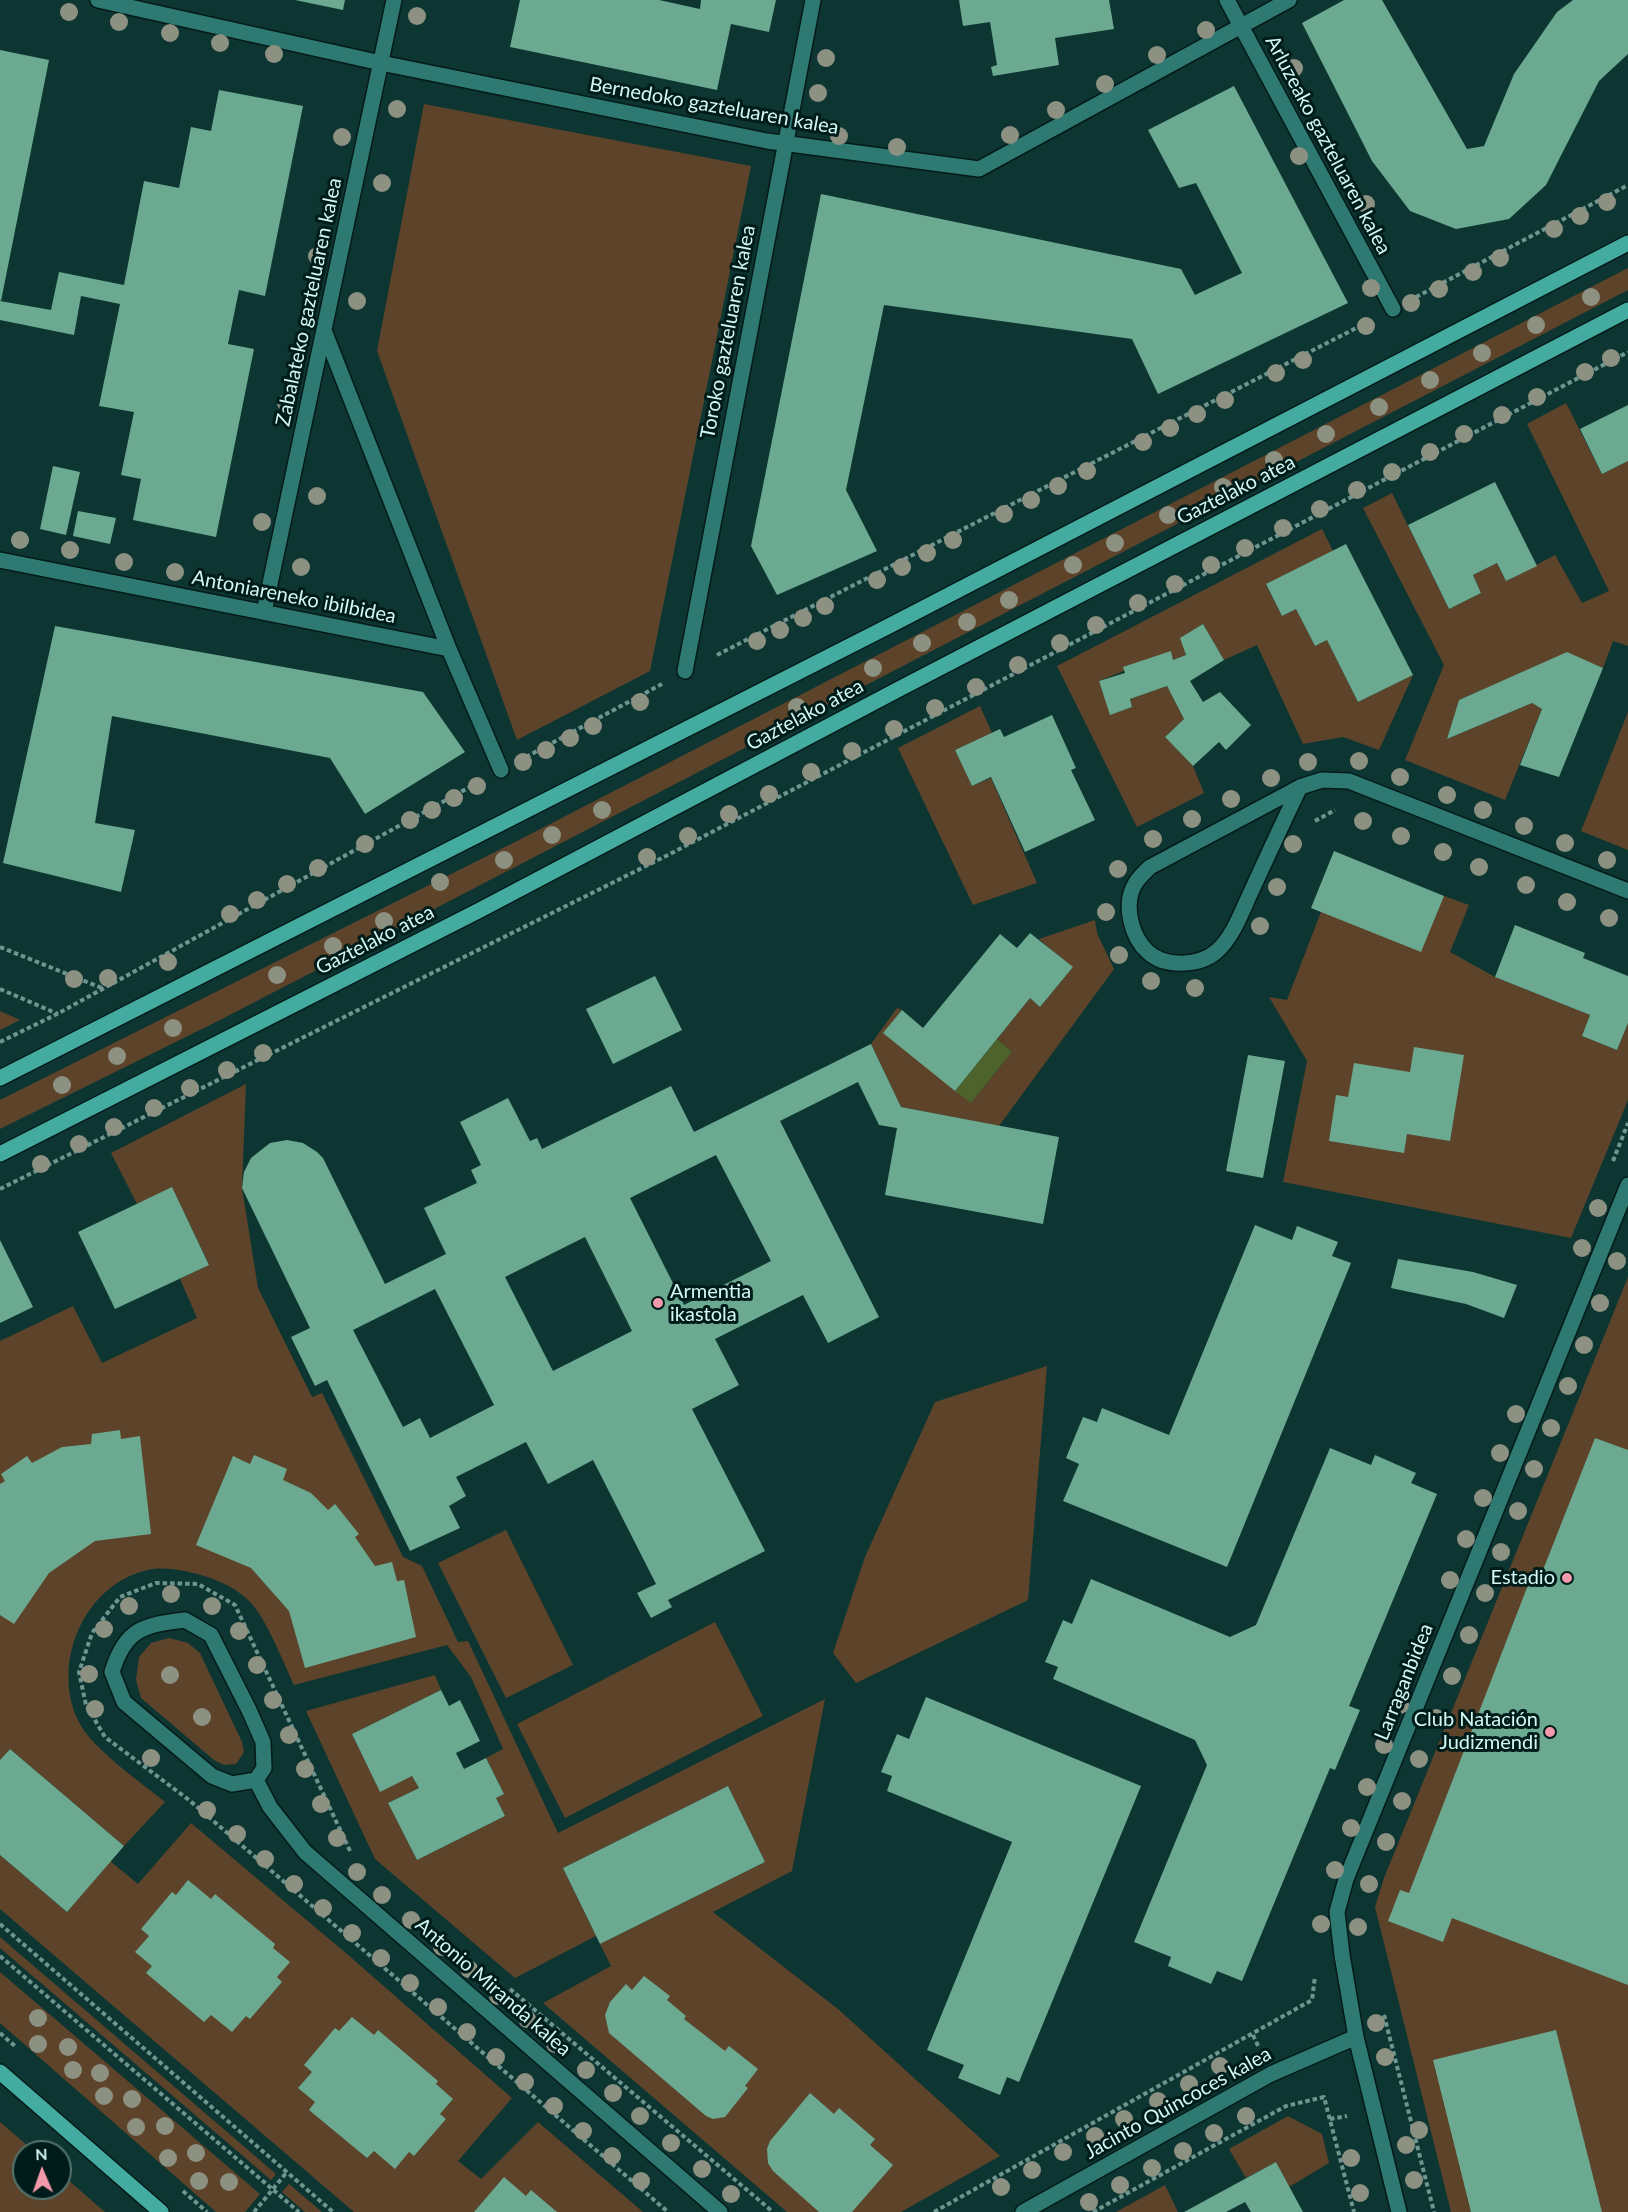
<!DOCTYPE html>
<html>
<head>
<meta charset="utf-8">
<style>
  body { margin:0 }
  #map { position:relative; width:1628px; height:2212px; overflow:hidden; background:#0d3632; font-family:Lato,sans-serif }
  canvas { display:block }
  .north { position:absolute; left:12px; top:2140px; width:60px; height:60px; box-sizing:border-box; background:#001c1a; border:2px solid #547470; border-radius:50%; rotate:358deg; font-size:16px; font-weight:700; line-height:24px; text-align:center; color:#d3f7f2 }
  .north::after { content:''; display:block; margin:auto; width:21px; height:27px; background:#f29aac; clip-path:polygon(50% 0,100% 100%,50% 72%,0 100%) }
</style>
</head>
<body>
<div id="map">
<canvas width="1628" height="2212"></canvas>
<div class="north">N</div>
</div>
<script>
const c = document.querySelector('canvas').getContext('2d');
c.lineJoin = 'round';
function fill(path, color) {
  c.fillStyle = color;
  c.fill(path, 'evenodd');
}
function trace(path, color, width, dash) {
  c.strokeStyle = color;
  c.lineWidth = width;
  c.lineCap = dash ? 'butt' : 'round';
  c.setLineDash(dash || []);
  c.stroke(path);
}
function write(font, color, halo, rows, align = 'center') {
  c.font = font + ' Lato,sans-serif';
  c.lineWidth = 6;
  c.setLineDash([]);
  c.textBaseline = 'middle';
  c.strokeStyle = halo;
  c.fillStyle = color;
  for (const [text, x, y, turn = 0] of rows) {
    c.save();
    c.translate(x, y);
    c.rotate((+turn || 0) * Math.PI / 180);
    c.textAlign = isNaN(turn) ? turn : align;
    if (halo) c.strokeText(text, 0, 0);
    c.fillText(text, 0, 0);
    c.restore();
  }
}
const green = new Path2D(`
  M424,104L751,166L650,671L517,740L377,351Z
  M1628,268V290L222,1019L0,1129V1100L521,839Z
  M1566,403L1602,474L1628,461V646L1613,641L1603,668L1567,653L1459,700L1447,739L1532,703L1542,709L1505,800L1405,760L1444,665L1363,508L1392,493L1449,609L1481,593L1473,575L1497,563L1506,581L1555,555L1582,603L1609,591L1527,424Z
  M1322,529L1333,551L1266,585L1282,616L1296,609L1315,646L1327,640L1358,702L1413,675L1379,750L1343,737L1303,744L1257,645L1224,660L1203,624L1181,638L1186,655L1173,660L1171,652L1099,681L1111,714L1132,707L1130,699L1167,686L1184,719L1165,737L1193,766L1204,793L1137,827L1057,666Z
  M980,706L992,733L955,750L972,786L991,778L1037,883L973,905L898,748Z
  M1628,712V850L1581,831Z
  M1444,896L1469,905L1450,952L1495,977L1590,1015L1582,1036L1617,1050L1628,1023V1100L1571,1238L1283,1182L1307,1061L1269,997L1287,1000L1321,912Z
  M1095,920L1097,933L1114,969L999,1126L901,1107L871,1044L897,1008L902,1010L884,1033L971,1103L1012,1052L997,1039L1030,998L1041,1006L1072,968L1039,939Z
  M0,1011L20,1020L0,1030Z
  M246,1084L242,1188L258,1288L312,1397L322,1393L403,1557L422,1566L458,1642L468,1641L558,1833L825,1699L792,1871L713,1912L838,2009L1000,2156L901,2212H787L543,2003L611,1966L600,1944L765,1862L728,1786L563,1868L596,1936L515,1978L375,1859L306,1711L435,1675L441,1690L352,1734L380,1791L412,1776L419,1788L388,1803L417,1860L505,1816L496,1798L504,1794L486,1758L503,1749L471,1677L447,1645L294,1685C284,1663 267,1621 252,1604C238,1589 221,1581 201,1575C185,1571 165,1566 148,1570C84,1584 50,1664 79,1722C91,1748 142,1783 165,1802L124,1846L10,1749L0,1760V1341L73,1306L102,1363L197,1318L180,1279L209,1264L172,1188L137,1204L111,1153Z
  M1628,1277V2212H1451L1375,1907L1384,1878Z
  M1047,1366L1028,1600L856,1683L833,1653L865,1557L935,1402Z
  M506,1530L573,1665L506,1698L438,1563Z
  M715,1622L763,1716L565,1818L517,1724Z
  M169,1638L188,1643L200,1653L242,1742L244,1752L236,1764L224,1765L214,1760L141,1698L136,1680L139,1657L151,1643Z
  M191,1823L347,1954L512,2098L458,2161L481,2179L538,2122L643,2212H354L0,1909V1855L67,1912L110,1861L138,1884Z
  M0,1937L276,2174L271,2180L0,1948Z
  M0,1972L260,2194L245,2212H216L0,2023Z
  M1288,2116L1322,2134L1329,2163L1289,2187L1276,2162L1246,2178L1229,2149Z
  M0,2122L35,2152H24V2188H60V2173L105,2212H0Z
  M289,2184L322,2212H305L282,2192Z
  M1165,2185L1178,2212H1116Z`);
const water = new Path2D(`
  M997,1039L1012,1052L971,1103L955,1091Z`);
const building = new Path2D(`
  M295,0H345L343,10Z
  M520,0H659L700,9L701,0H776L769,32L731,24L717,90L510,47Z
  M959,0H1109L1114,29L1055,38L1059,65L993,76L991,67L997,65L990,22L963,26Z
  M1344,0H1382L1467,149L1484,146L1514,74L1557,12L1573,0H1628V54L1599,81L1546,185L1509,219L1456,229L1410,211L1372,161L1302,23Z
  M0,50L49,60L1,301L0,300Z
  M1234,86L1348,303L1158,394L1132,339L884,305L846,490L877,551L777,595L751,546L821,194L1181,269L1195,295L1242,273L1196,183L1179,188L1148,130Z
  M219,90L303,106L265,296L239,290L228,344L254,349L216,537L133,520L141,479L121,475L134,412L99,406L120,304L81,296L74,335L0,320V301L51,310L59,272L124,285L144,181L179,188L191,127L211,131Z
  M1628,405V461L1602,474L1580,429Z
  M53,466L80,472L66,535L40,529Z
  M1495,482L1537,566L1506,581L1497,563L1473,575L1481,593L1449,609L1408,525Z
  M78,511L116,518L110,544L73,536Z
  M1346,544L1413,675L1358,702L1327,640L1315,646L1296,609L1282,616L1266,584Z
  M1203,624L1224,660L1190,681L1203,702L1220,692L1251,725L1226,750L1219,742L1193,766L1165,737L1184,719L1167,686L1130,699L1132,707L1110,715L1099,681L1125,673L1123,667L1171,651L1173,660L1186,655L1180,638Z
  M55,626L423,692L465,752L365,814L330,758L112,716L95,823L135,830L121,892L3,863Z
  M1567,652L1603,668L1559,777L1520,765L1542,709L1532,703L1447,739L1459,700Z
  M1052,715L1076,768L1071,770L1095,820L1025,852L991,777L972,786L955,750L1000,729L1004,737Z
  M1334,851L1444,896L1421,952L1311,908Z
  M1515,925L1585,953L1583,958L1628,976V1023L1617,1050L1582,1036L1590,1015L1495,977Z
  M1030,933L1073,967L1040,1007L1030,998L955,1091L883,1033L902,1010L923,1028L1000,934L1017,948Z
  M655,976L682,1030L613,1064L586,1009Z
  M871,1044L901,1107L1059,1137L1043,1224L885,1195L897,1128L879,1125L858,1082L780,1121L879,1317L828,1343L803,1295L715,1339L739,1385L692,1409L765,1551L668,1600L672,1607L651,1618L637,1593L656,1584L593,1460L548,1484L526,1442L456,1477L466,1496L449,1506L460,1528L410,1551L327,1380L315,1386L291,1337L310,1328L242,1188L244,1172L251,1158L270,1143L287,1140L303,1143L317,1152L323,1158L385,1284L446,1254L424,1208L477,1183L471,1170L481,1165L460,1122L508,1098L530,1141L537,1138L542,1149L671,1086L694,1132ZM716,1155L771,1261L684,1305L630,1198ZM585,1237L632,1331L553,1371L505,1277ZM435,1289L494,1405L430,1438L420,1418L403,1427L353,1330Z
  M1414,1047L1464,1055L1450,1141L1407,1134L1404,1153L1329,1141L1336,1095L1348,1097L1354,1063L1410,1072Z
  M1248,1055L1285,1061L1263,1178L1226,1171Z
  M172,1187L209,1265L115,1309L78,1232Z
  M1255,1225L1292,1240L1297,1226L1338,1242L1332,1256L1351,1263L1227,1567L1063,1501L1079,1464L1066,1458L1083,1417L1097,1422L1102,1408L1169,1435Z
  M0,1240L33,1307L0,1323Z
  M1398,1259L1473,1272L1517,1285L1504,1318L1466,1304L1391,1288Z
  M120,1430L121,1439L140,1436L151,1534L95,1541L49,1573L14,1624L0,1615V1484L5,1481L1,1474L27,1456L32,1463L62,1447L91,1444L92,1434Z
  M1595,1438L1628,1450V1985L1452,1918L1443,1942L1388,1921L1400,1890L1409,1893L1533,1572L1541,1575Z
  M1330,1448L1371,1465L1375,1455L1416,1473L1411,1483L1437,1494L1349,1706L1360,1710L1335,1770L1330,1768L1242,1981L1217,1971L1211,1984L1168,1966L1171,1957L1134,1942L1207,1765L1195,1740L1053,1679L1058,1667L1045,1662L1063,1620L1072,1624L1091,1579L1230,1637L1256,1625Z
  M254,1455L287,1469L283,1480L311,1493L328,1510L335,1504L359,1534L355,1537L375,1566L392,1562L397,1581L404,1580L416,1637L305,1668L289,1611L251,1568L196,1545L233,1456L250,1464Z
  M441,1690L449,1706L460,1700L480,1741L456,1753L464,1769L486,1758L504,1794L496,1798L505,1816L417,1860L388,1803L419,1788L412,1776L380,1792L352,1734Z
  M926,1697L1141,1786L1019,2082L1007,2077L1000,2095L958,2078L964,2065L927,2050L1012,1842L887,1791L892,1776L881,1772L897,1734L909,1739Z
  M10,1749L124,1846L67,1912L0,1855V1760Z
  M728,1786L765,1862L600,1944L563,1868Z
  M188,1880L211,1899L215,1894L275,1944L273,1948L290,1962L277,1977L282,1982L250,2019L246,2016L232,2032L211,2015L204,2022L146,1973L152,1966L135,1952L149,1936L141,1929L172,1892L176,1895Z
  M644,1976L670,1996L667,2000L686,2016L684,2019L725,2051L729,2046L758,2069L745,2086L748,2088L725,2117L713,2119L706,2116L609,2033L605,2015L610,2002L626,1984L632,1990Z
  M352,2017L374,2035L378,2030L438,2081L436,2084L453,2099L440,2114L446,2119L414,2156L409,2152L395,2169L374,2151L367,2158L309,2110L315,2102L298,2088L312,2072L304,2065L335,2028L339,2031Z
  M1556,2030L1602,2212H1471L1433,2060Z
  M810,2093L834,2114L839,2108L875,2139L870,2145L893,2165L852,2212H819L773,2171L768,2163L767,2149L770,2141Z
  M1276,2162L1303,2212H1251L1245,2202L1226,2212H1184Z
  M504,2177L526,2196L531,2190L557,2212H474Z`);
const path = new Path2D(`
  M1416,297L1628,185
  M717,655L1370,321
  M526,757L662,684
  M1315,821L1335,810
  M0,947L102,988
  M0,989L58,1014
  M0,1042L57,1014L477,783
  M1613,1161L1628,1123
  M0,1189L668,855L1628,352
  M350,1851L235,1605L198,1584L156,1583L120,1597L92,1633L79,1672L86,1705L105,1737L189,1800L668,2212
  M0,1924L333,2212
  M0,1956L299,2212
  M510,1989L773,2212
  M1384,2015L1434,2212
  M0,2033L16,2047
  M1253,2035L1259,2048
  M1330,2119L1347,2116
  M183,2191L207,2212
  M254,2212L287,2172
  M934,2212L1312,2000L1315,1976
  M1093,2212L1286,2106L1324,2097L1354,2212`);
const street = new Path2D(`
  M98,0L381,63L767,141L979,169L1289,0
  M1227,0L1393,309
  M325,333L449,649
  M0,560L449,649L501,770
  M264,612L394,0
  M685,671L813,0
  M1300,787C1283,822 1267,857 1251,892C1242,911 1233,937 1217,951C1200,966 1165,968 1148,952C1131,937 1123,904 1135,884C1138,878 1145,872 1150,867L1300,787L1322,780L1349,781L1628,891
  M185,1620L211,1635L249,1710L263,1742L264,1768L256,1780L232,1784L212,1776L124,1702L112,1672C125,1629 143,1625 185,1620Z
  M256,1780L270,1807L305,1852L720,2212
  M1023,2212L1271,2074L1356,2037
  M1399,2212L1356,2037L1342,1955L1337,1912L1346,1879L1628,1185`);
const primary = new Path2D(`
  M0,1078L887,627L1628,243
  M0,1154L480,910L901,688L1628,310
  M0,2072L161,2212`);
const trees = [
  [69,12],
  [417,16],
  [119,22],
  [1206,30],
  [170,33],
  [220,43],
  [274,54],
  [1157,55],
  [826,58],
  [1294,68],
  [1105,84],
  [818,93],
  [397,109],
  [1056,110],
  [1010,135],
  [839,136],
  [342,137],
  [897,147],
  [1299,156],
  [382,183],
  [1607,202],
  [1366,204],
  [1580,216],
  [1554,229],
  [317,256],
  [1500,258],
  [1473,272],
  [1371,288],
  [1439,289],
  [1591,297],
  [357,301],
  [1411,303],
  [1536,325],
  [1366,326],
  [1482,353],
  [1611,358],
  [1303,360],
  [1585,372],
  [1276,373],
  [1430,380],
  [1537,397],
  [1225,400],
  [286,403],
  [1379,407],
  [1197,414],
  [1502,415],
  [1170,428],
  [1326,434],
  [1464,434],
  [1143,442],
  [1430,452],
  [1274,460],
  [1087,471],
  [1392,472],
  [1058,486],
  [1223,487],
  [1357,490],
  [317,496],
  [1031,500],
  [1320,509],
  [1004,514],
  [1168,515],
  [262,522],
  [1283,528],
  [20,540],
  [953,540],
  [1115,543],
  [1245,548],
  [70,550],
  [927,553],
  [124,562],
  [1073,565],
  [1211,565],
  [301,567],
  [902,567],
  [175,572],
  [877,580],
  [1175,584],
  [1009,600],
  [1138,603],
  [825,606],
  [803,618],
  [967,622],
  [1096,625],
  [780,630],
  [757,641],
  [922,643],
  [1060,643],
  [1018,665],
  [873,668],
  [976,687],
  [640,702],
  [797,707],
  [935,708],
  [593,726],
  [894,729],
  [570,738],
  [546,750],
  [852,751],
  [1359,761],
  [523,762],
  [1308,762],
  [811,772],
  [1400,777],
  [1271,778],
  [477,786],
  [769,794],
  [1447,795],
  [454,798],
  [1231,799],
  [432,810],
  [602,810],
  [1483,810],
  [729,814],
  [1192,819],
  [410,820],
  [1363,821],
  [1524,826],
  [552,835],
  [688,836],
  [1401,836],
  [1153,839],
  [1565,843],
  [365,844],
  [1293,844],
  [1443,852],
  [647,857],
  [504,860],
  [1607,860],
  [1479,867],
  [318,868],
  [1118,869],
  [440,882],
  [287,884],
  [1526,885],
  [1277,887],
  [257,900],
  [1567,902],
  [1106,912],
  [230,914],
  [1609,918],
  [384,921],
  [1260,926],
  [333,946],
  [1119,955],
  [168,962],
  [277,975],
  [108,978],
  [74,979],
  [1151,981],
  [1195,988],
  [173,1028],
  [263,1053],
  [117,1056],
  [227,1070],
  [62,1085],
  [190,1088],
  [154,1108],
  [114,1127],
  [79,1144],
  [41,1164],
  [1598,1208],
  [1582,1248],
  [1617,1261],
  [1600,1303],
  [1584,1345],
  [1568,1386],
  [1516,1414],
  [1551,1428],
  [1500,1453],
  [1534,1469],
  [1483,1498],
  [1518,1511],
  [1466,1539],
  [1501,1552],
  [1450,1580],
  [1485,1593],
  [171,1594],
  [129,1606],
  [212,1606],
  [104,1629],
  [239,1631],
  [1469,1635],
  [257,1665],
  [89,1674],
  [170,1675],
  [1452,1676],
  [273,1700],
  [1400,1705],
  [95,1709],
  [202,1717],
  [1436,1718],
  [289,1735],
  [1384,1745],
  [151,1758],
  [1419,1759],
  [305,1769],
  [1367,1787],
  [1402,1801],
  [321,1804],
  [207,1810],
  [1351,1828],
  [237,1834],
  [337,1838],
  [1386,1842],
  [265,1859],
  [1335,1870],
  [357,1872],
  [294,1884],
  [1369,1884],
  [382,1895],
  [323,1908],
  [411,1920],
  [1321,1924],
  [1358,1927],
  [352,1933],
  [442,1947],
  [381,1958],
  [469,1969],
  [410,1983],
  [498,1996],
  [438,2007],
  [38,2018],
  [527,2019],
  [1376,2023],
  [467,2032],
  [38,2044],
  [555,2044],
  [68,2047],
  [496,2057],
  [1385,2057],
  [1220,2066],
  [73,2070],
  [586,2070],
  [100,2073],
  [525,2082],
  [1189,2084],
  [613,2093],
  [104,2096],
  [132,2099],
  [1158,2101],
  [554,2106],
  [640,2116],
  [1246,2116],
  [1124,2119],
  [165,2126],
  [136,2127],
  [1419,2130],
  [583,2131],
  [1214,2133],
  [1095,2136],
  [671,2143],
  [1406,2145],
  [1183,2151],
  [1063,2152],
  [196,2153],
  [612,2156],
  [168,2158],
  [1351,2158],
  [1152,2168],
  [702,2169],
  [1032,2170],
  [1414,2180],
  [199,2181],
  [641,2181],
  [229,2182],
  [1120,2185],
  [1001,2187],
  [1360,2193],
  [731,2194],
  [1089,2202]
];
const markers = [
  [658,1303,6,"#f29aac"],
  [1567,1578,6,"#f29aac"],
  [1550,1732,6,"#f29aac"]
];
const streetNames = [
  ["Bernedoko gazteluaren kalea",714,106,10],
  ["Arluzeako gazteluaren kalea",1328,145,62],
  ["Zabalateko gazteluaren kalea",309,302,-78],
  ["Toroko gazteluaren kalea",728,332,-79],
  ["Gaztelako atea",1236,490,-27],
  ["Antoniareneko ibilbidea",294,597,11],
  ["Gaztelako atea",805,715,-28],
  ["Gaztelako atea",375,940,-27],
  ["Larraganbidea",1404,1682,-68],
  ["Antonio Miranda kalea",493,1987,41],
  ["Jacinto Quincoces kalea",1178,2103,-29]
];
const poiNames = [
  ["Armentia",670,1292,"left"],
  ["ikastola",670,1315,"left"],
  ["Estadio",1555,1578],
  ["Club Natación",1538,1720],
  ["Judizmendi",1538,1743]
];
fill(green, '#5d4329');
fill(water, '#4e632c');
fill(building, '#6ba990');
trace(street, '#041b19', 18);
trace(primary, '#041b19', 18);
trace(path, '#6f9591', 4, [4.5, 3]);
trace(street, '#2e7a73', 15);
trace(primary, '#44aba1', 15);
c.fillStyle = '#8d9181';
for (const [x, y] of trees) {
  c.beginPath();
  c.arc(x, y, 9, 0, 2 * Math.PI);
  c.fill();
}
for (const [x, y, r, color] of markers) {
  const dot = new Path2D();
  dot.arc(x, y, r, 0, 2 * Math.PI);
  c.fillStyle = color;
  c.fill(dot);
  trace(dot, '#001c1a', 2);
}
write('20px', '#d3f7f2', '#001c1a', streetNames);
write('20px', '#d3f7f2', '#001c1a', poiNames, 'right');
</script>
</body>
</html>
